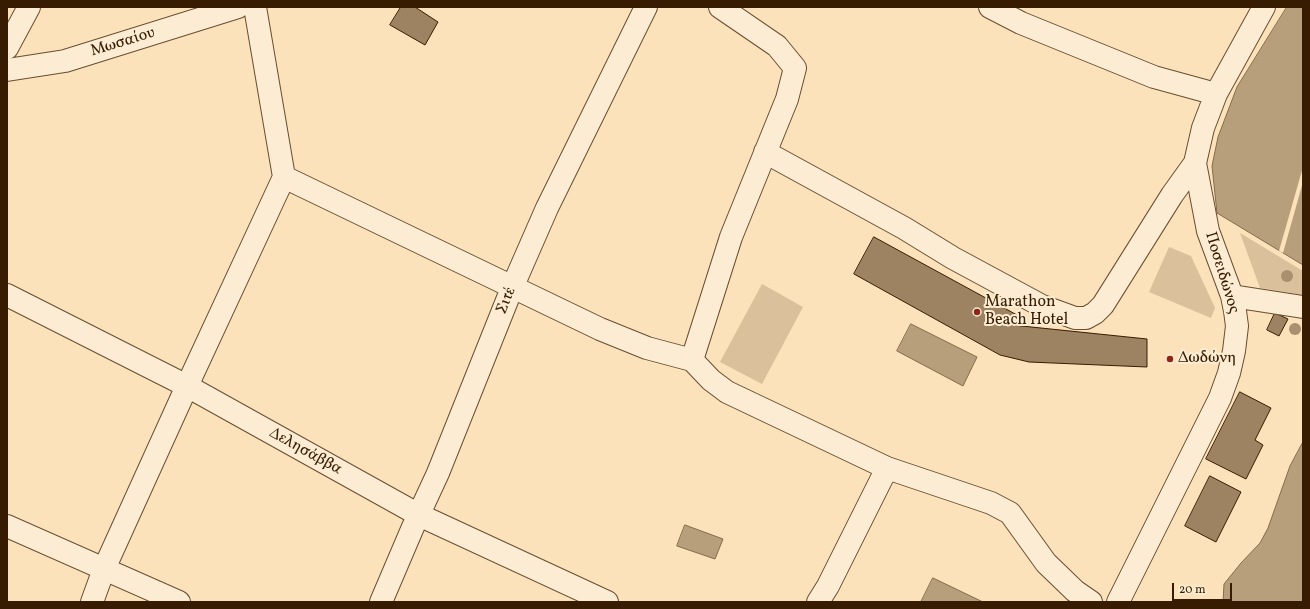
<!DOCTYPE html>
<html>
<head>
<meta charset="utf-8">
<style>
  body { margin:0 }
  #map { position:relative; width:1310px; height:609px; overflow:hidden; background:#fbe2bb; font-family:Vollkorn,serif }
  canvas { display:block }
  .frame { position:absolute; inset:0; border:8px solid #371c01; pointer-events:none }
  .scale { position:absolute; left:1172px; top:583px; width:60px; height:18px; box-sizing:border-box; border:2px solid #371c01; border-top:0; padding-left:5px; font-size:12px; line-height:14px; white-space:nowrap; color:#371c01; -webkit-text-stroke:3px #fcecd3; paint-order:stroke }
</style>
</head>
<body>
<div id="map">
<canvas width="1310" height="609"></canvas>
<div class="frame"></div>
<div class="scale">20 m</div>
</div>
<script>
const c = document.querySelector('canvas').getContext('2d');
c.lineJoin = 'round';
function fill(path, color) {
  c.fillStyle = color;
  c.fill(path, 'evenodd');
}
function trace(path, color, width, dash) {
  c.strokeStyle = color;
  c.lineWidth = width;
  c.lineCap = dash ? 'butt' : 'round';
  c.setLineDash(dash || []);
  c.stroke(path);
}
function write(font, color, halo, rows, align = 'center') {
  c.font = font + ' Vollkorn,serif';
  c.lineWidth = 4;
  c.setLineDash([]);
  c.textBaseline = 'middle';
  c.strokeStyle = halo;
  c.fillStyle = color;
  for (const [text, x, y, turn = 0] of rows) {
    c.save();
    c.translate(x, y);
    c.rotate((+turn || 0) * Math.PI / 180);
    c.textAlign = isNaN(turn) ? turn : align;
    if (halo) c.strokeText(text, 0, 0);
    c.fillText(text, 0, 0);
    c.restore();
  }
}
const green = new Path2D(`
  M1240,233L1303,271V295L1260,288Z
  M1169,247L1191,256L1215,308L1211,318L1149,292Z
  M762,284L803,307L762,384L720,362Z`);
const water = new Path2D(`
  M1287,7H1303V265L1217,213L1212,166L1218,137L1237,87Z
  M911,324L977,357L963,386L897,351Z
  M1303,442V602H1223L1224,584L1241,563L1260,543L1268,528L1290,466Z
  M685,525L723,539L715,559L677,546Z
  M933,578L983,602H921Z`);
const pier = new Path2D(`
  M1303,167V182L1283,253L1279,251Z`);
const building = new Path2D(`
  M401,7H415L438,22L425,45L390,25Z
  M874,237L1017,315L1012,325L1147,339V367L1029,362L1000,355L854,274Z
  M1275,313L1288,319L1279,336L1267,330Z
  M1240,392L1271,408L1255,440L1263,445L1246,479L1206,459Z
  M1210,476L1241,492L1216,542L1185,526Z`);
const minor = new Path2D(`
  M720,7L777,46L795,68L787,99L731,237L692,360L711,380L727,392L887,468L991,503L1010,513L1046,563L1075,591L1091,602
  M990,7L1021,23L1154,77L1216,94
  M7,48L29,7
  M7,70L65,61L238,7
  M765,152L904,228L953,258L1042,306L1075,318H1086L1095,313L1103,305L1172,195L1195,163
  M284,177L600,329L647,348L692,360
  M7,295L187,386L419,515L607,602
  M1232,296L1303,307
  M7,526L179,602
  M92,602L104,569L187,386L284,177L255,7
  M381,602L413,527L438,473L512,288L547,208L646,7
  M818,602L828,586L887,468
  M1118,602L1220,398L1229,373L1234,351L1237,326L1235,311L1232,296L1208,231L1195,163L1203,128L1216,94L1264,7`);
const trees = [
  [1287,276],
  [1295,329]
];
const markers = [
  [977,312,4,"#8f2418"],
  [1170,359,4,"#8f2418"]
];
const streetNames = [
  ["Μωσαίου",123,43,-17],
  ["Ποσειδώνος",1221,273,73],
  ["Σιτέ",507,301,-68],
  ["Δελησάββα",305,452,29]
];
const poiNames = [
  ["Marathon",985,303],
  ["Beach Hotel",985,321],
  ["Δωδώνη",1178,359]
];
fill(green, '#dac09b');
fill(water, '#b89f7c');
trace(water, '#846b4b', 1);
fill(pier, '#fbe2bb');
fill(building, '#9d8362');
trace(building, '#371c01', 1);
trace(minor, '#684e30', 24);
trace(minor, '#fcecd3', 22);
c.fillStyle = '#aa906e';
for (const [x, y] of trees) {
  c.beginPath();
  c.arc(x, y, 6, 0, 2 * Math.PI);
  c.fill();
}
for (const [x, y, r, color] of markers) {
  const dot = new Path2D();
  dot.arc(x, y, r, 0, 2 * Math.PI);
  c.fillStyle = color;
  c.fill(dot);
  trace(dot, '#fcecd3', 1.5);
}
write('16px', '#371c01', '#fcecd3', streetNames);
write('16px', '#371c01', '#fcecd3', poiNames, 'left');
</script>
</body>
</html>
